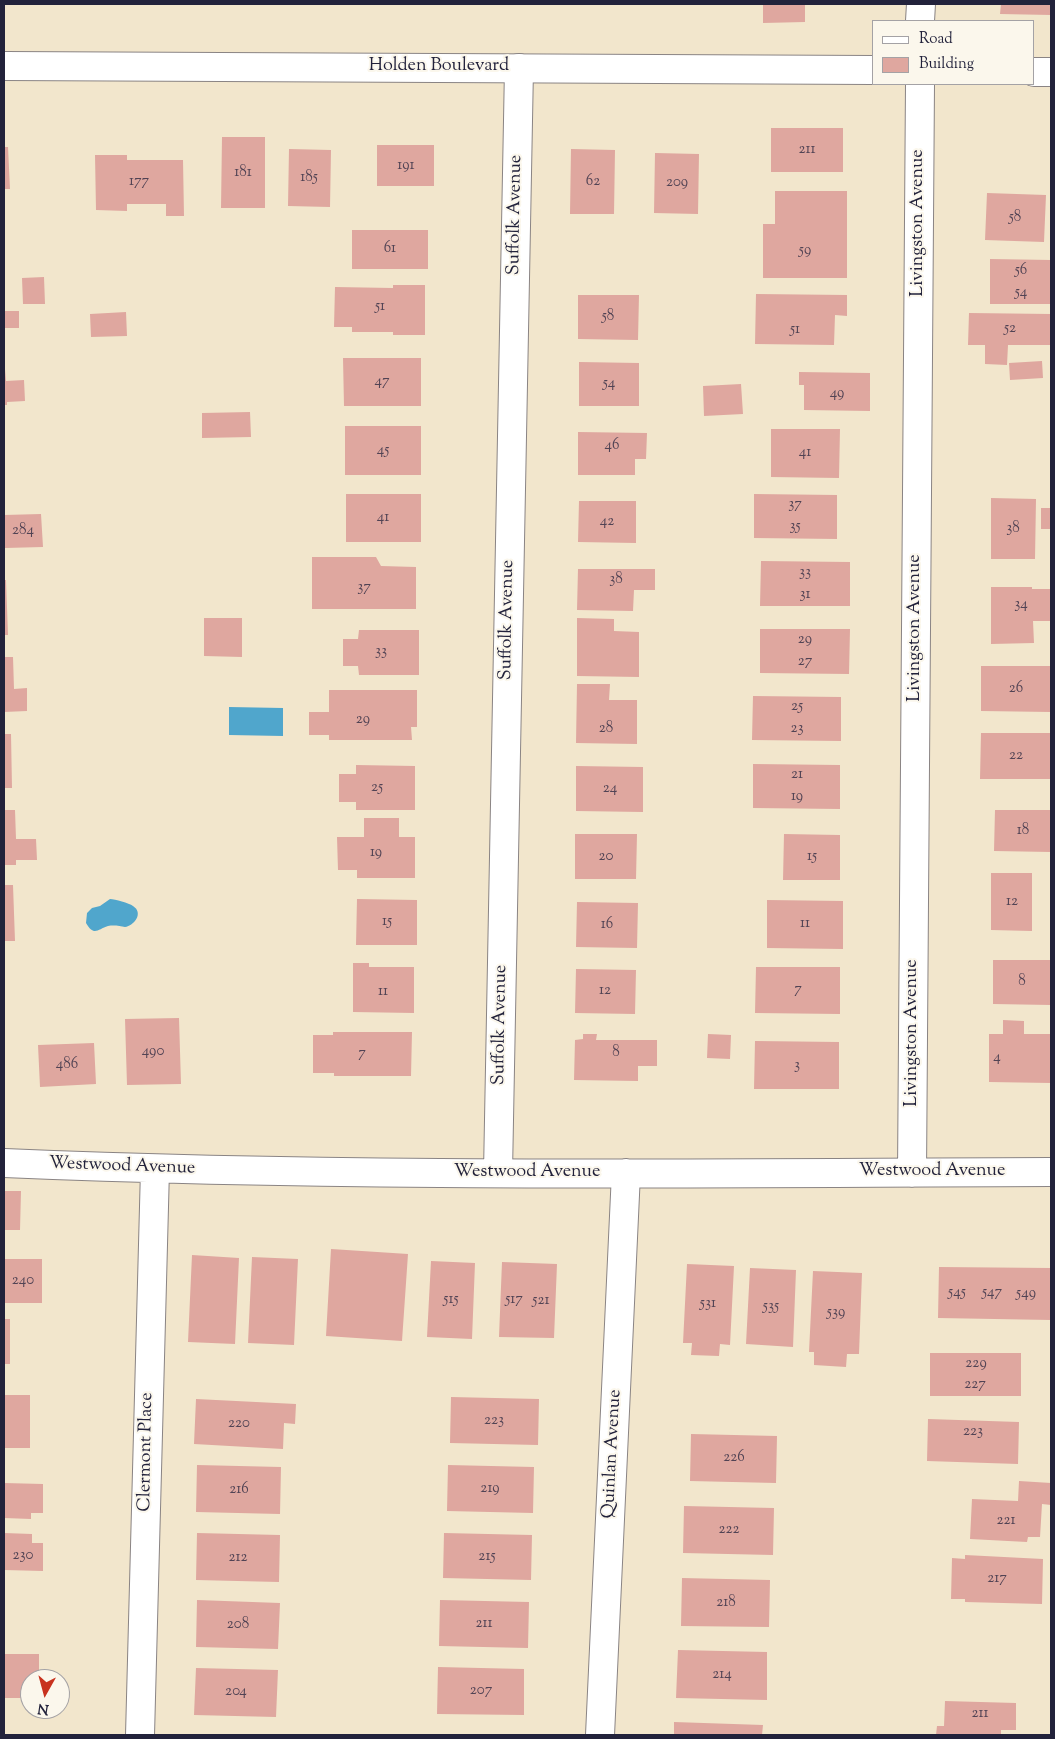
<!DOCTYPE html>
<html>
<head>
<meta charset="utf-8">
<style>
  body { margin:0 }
  #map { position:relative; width:1055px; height:1739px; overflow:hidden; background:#f2e6cc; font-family:"Sorts Mill Goudy",serif }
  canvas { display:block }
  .frame { position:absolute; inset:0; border:5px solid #22223b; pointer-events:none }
  .legend { position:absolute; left:872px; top:20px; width:162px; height:65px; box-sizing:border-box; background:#fbf7ec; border:1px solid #a4a2a5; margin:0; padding:6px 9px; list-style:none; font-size:15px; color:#22223b }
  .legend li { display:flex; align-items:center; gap:10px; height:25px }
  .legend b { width:25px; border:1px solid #a4a2a5 }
  .north { position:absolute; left:20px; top:1669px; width:50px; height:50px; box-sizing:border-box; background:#fbf7ec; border:1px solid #a4a2a5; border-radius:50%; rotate:187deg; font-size:14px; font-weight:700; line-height:20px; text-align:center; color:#22223b }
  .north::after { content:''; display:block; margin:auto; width:18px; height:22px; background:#c8321e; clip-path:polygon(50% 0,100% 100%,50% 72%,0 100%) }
</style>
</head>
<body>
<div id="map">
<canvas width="1055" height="1739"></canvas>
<div class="frame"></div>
<ul class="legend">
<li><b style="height:6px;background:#fff"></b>Road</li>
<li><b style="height:14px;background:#dfa79f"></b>Building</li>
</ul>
<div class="north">N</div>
</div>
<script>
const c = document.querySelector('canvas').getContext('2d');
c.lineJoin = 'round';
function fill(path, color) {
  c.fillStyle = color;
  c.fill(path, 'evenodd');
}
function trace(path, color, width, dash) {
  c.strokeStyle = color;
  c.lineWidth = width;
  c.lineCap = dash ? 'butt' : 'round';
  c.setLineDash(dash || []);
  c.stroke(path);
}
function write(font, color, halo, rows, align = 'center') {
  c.font = font + ' "Sorts Mill Goudy",serif';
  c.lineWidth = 4;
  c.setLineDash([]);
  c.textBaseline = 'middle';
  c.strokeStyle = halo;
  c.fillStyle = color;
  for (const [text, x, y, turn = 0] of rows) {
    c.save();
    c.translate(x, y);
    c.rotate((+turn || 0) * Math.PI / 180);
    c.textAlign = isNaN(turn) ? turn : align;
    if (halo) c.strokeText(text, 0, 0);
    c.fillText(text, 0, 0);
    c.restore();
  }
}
const water = new Path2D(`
  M229,707L283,708V736L229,735Z
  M110,899C115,899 129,903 133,906C144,913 134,926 125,927C120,926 114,925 108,926C98,929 94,937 86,923L87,913L92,908L100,906Z`);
const building = new Path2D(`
  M763,4H805V22L763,23Z
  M1001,4H1051V15L1000,14Z
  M771,128H843V172H771Z
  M222,137H265V208H221Z
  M377,145H434V186H377Z
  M4,147H8L10,189H4Z
  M289,149L331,150L330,207L288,206Z
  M571,149L615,150L614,214H570Z
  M655,153L699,154L698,214L654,213Z
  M95,155H127V160H183L184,216H166V204H127V211L96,210Z
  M775,191H847V278H763V224H775Z
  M987,193L1046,195L1044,242L985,240Z
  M352,230H428V269H352Z
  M990,259L1051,260V304H990Z
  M44,277L45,304H23L22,278Z
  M393,285H425V335H393V332H352V327H334L335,287L393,288Z
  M756,294L847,295V316L835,315L834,345L755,344Z
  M578,295H639L638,340L578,339Z
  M4,311H19V328H4Z
  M126,312L127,336L91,337L90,314Z
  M969,313L1051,314V345H1008L1007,365L985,364V345H968Z
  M343,358H421V406H344Z
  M1042,361L1043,378L1010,380L1009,363Z
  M579,362L639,363V406H579Z
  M4,369H5L6,381L24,380L25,401L7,402V405H4Z
  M799,372L870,373V411L804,410V385H799Z
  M741,384L743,414L704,416L703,386Z
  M250,412L251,437L202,438V413Z
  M345,426H421V475H345Z
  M771,429H840L839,478L771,477Z
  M578,432L647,433L646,459H635V475H578Z
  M346,494H421V542H346Z
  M754,494L837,495V539L754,538Z
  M991,498L1036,499L1035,559H991Z
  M579,501H636V543L578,542Z
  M1041,508H1051V529H1041Z
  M41,514L43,547L5,548V553H4V515Z
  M312,557H376L381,566L416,567V609H312Z
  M761,561L850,562V606H760Z
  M578,569H655V590H634L633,611L577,610Z
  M4,580H6L8,635H4Z
  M991,587H1032V589H1051V621H1033L1034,643L991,644Z
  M204,618H242V657L204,656Z
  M577,618L614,619V631L639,632V677L577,676Z
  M760,629H850L849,674L760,673Z
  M359,630H419V675H359L358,666H343V639H358Z
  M4,657H13L14,689L27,688V711L4,712Z
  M981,666H1051V712L981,711Z
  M577,684H610L609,700H637V744L576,743Z
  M329,690H417V727H411L412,740H329V735H309V712H329Z
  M753,696L841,697V741L752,740Z
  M981,733H1051V779H980Z
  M4,734H11L12,788H4Z
  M753,764L840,765V809L753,808Z
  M356,765L415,766V810H356V802H339V774H356Z
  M576,766L643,767V812L576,811Z
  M4,810H15L16,839H36L37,860H16V865H4Z
  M995,810H1051V852L994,851Z
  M364,818H399V837H415V878H357V870H338L337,837H364Z
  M575,834H637L636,879H575Z
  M784,834L840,835V880H783Z
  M991,873H1032V931L991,930Z
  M4,885H13L15,941H4Z
  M357,899L417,900V945H356Z
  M767,900L843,901V949L767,948Z
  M577,902L638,903L637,948L576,947Z
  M993,960H1051V1005L993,1004Z
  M353,963H369V967H414V1013L353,1012Z
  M756,967H840V1014L755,1013Z
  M576,969L636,970L635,1014L575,1013Z
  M179,1018L181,1084L127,1085L125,1019Z
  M1003,1020L1024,1021V1034H1051V1083L989,1082V1034H1003Z
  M333,1032H412L411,1076H334V1073H313V1035H333Z
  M583,1034H597L596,1040H657V1066H638V1081L574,1080L575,1040L583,1039Z
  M708,1034L731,1035L730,1059L707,1058Z
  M755,1041L839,1042V1089H754Z
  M94,1043L96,1084L40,1087L38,1045Z
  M4,1191H21L20,1230H4Z
  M331,1249L408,1254L402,1341L326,1336Z
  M192,1255L239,1258L235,1344L188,1342Z
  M252,1257L298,1259L294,1345L248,1343Z
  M4,1259H42V1303H4Z
  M431,1261L475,1263L472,1339L427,1337Z
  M502,1262L557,1264L554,1338L499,1337Z
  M687,1264L734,1266L730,1345L720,1344L719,1356L691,1355L692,1343H683Z
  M939,1267L1051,1268V1320L938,1318Z
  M750,1268L796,1270L793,1347L746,1344Z
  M813,1271L862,1273L859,1354H847L846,1367L814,1365V1352H809Z
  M4,1319H10V1364H4Z
  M930,1353H1021V1396H930Z
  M4,1395H30V1448H4Z
  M451,1397L539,1399L538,1445L450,1443Z
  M196,1399L296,1404L295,1424L284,1423L283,1449L194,1444Z
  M928,1419L1019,1422L1018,1464L927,1461Z
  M691,1434L777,1436L776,1483L690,1481Z
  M197,1465L281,1467L280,1514L196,1512Z
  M448,1465L534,1467L533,1513L447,1511Z
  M1019,1481L1051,1483V1505L1042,1504L1040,1537H1028L1027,1542L970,1539L972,1499L1018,1501Z
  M4,1483L43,1484V1513H31V1519L4,1518Z
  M684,1506L774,1508L773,1555L683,1553Z
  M4,1533L32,1534V1543H43V1571L4,1570Z
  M197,1533L280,1535L279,1582L196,1580Z
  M444,1533L532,1535L531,1580L443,1578Z
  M965,1555L1043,1559L1042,1604L965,1602V1599H951L952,1558L965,1559Z
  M682,1578L770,1580L769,1627L681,1626Z
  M197,1600L280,1603L278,1649L196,1647Z
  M440,1600L529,1602L528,1648L439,1646Z
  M678,1650L767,1652V1700L676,1698Z
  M4,1654H39V1679H30V1698H4Z
  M438,1667L524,1669V1715L437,1714Z
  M196,1668L278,1670L276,1717L194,1715Z
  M60,1680H64V1698H60Z
  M945,1701L1016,1703V1730H1001V1735H936L937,1726H944Z
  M674,1722L763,1725L762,1735H674Z`);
const minor = new Path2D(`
  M920,21L921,4
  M4,1163C353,1178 702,1173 1051,1172
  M498,1172L519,68
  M912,1173L920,84
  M140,1735L155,1169
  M600,1735L626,1173`);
const tertiary = new Path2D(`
  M4,66L874,70
  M1034,72H1051`);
const numberNames = [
  ["211",807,150],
  ["191",406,166],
  ["181",243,173],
  ["185",309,178],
  ["177",139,182],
  ["62",593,182],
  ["209",677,183],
  ["58",1015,218],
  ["61",390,249],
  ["59",805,251],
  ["56",1021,271],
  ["54",1021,293],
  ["51",380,307],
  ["58",608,317],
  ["52",1010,329],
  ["51",795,330],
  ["47",382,382],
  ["54",609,384],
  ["49",837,394],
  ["46",612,446],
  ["45",383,451],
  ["41",805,453],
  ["37",795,505],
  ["41",383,518],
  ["42",607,522],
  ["35",795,527],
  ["38",1013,529],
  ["284",23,531],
  ["33",805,573],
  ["38",616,580],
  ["37",364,588],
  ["31",805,595],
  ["34",1021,605],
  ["29",805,640],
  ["33",381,652],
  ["27",805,662],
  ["26",1016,689],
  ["25",797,707],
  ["29",363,720],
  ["28",606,729],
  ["23",797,729],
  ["22",1016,756],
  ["21",797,775],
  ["25",377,788],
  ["24",610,789],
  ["19",797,797],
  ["18",1023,831],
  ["19",376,853],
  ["20",606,857],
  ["15",812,857],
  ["12",1012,902],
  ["15",387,922],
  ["11",805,924],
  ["16",607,925],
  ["8",1022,982],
  ["7",798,990],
  ["12",605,991],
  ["11",383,992],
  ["490",153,1052],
  ["8",616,1053],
  ["7",362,1054],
  ["4",997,1058],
  ["486",67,1065],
  ["3",797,1066],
  ["240",23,1281],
  ["545",957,1293],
  ["547",992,1293],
  ["549",1026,1294],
  ["515",451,1300],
  ["517",514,1300],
  ["521",541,1301],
  ["531",708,1304],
  ["535",771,1307],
  ["539",836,1313],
  ["229",976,1364],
  ["227",975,1385],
  ["223",494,1421],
  ["220",239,1424],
  ["223",973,1432],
  ["226",734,1458],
  ["219",490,1489],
  ["216",239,1490],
  ["221",1006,1521],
  ["222",729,1530],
  ["230",23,1556],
  ["215",487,1557],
  ["212",238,1558],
  ["217",997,1579],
  ["218",726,1603],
  ["211",484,1624],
  ["208",238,1625],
  ["214",722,1675],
  ["207",481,1691],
  ["204",236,1692],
  ["211",980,1714]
];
const streetNames = [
  ["Holden Boulevard",439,67],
  ["Suffolk Avenue",516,215,-89],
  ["Livingston Avenue",919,223,-90],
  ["Suffolk Avenue",508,620,-89],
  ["Livingston Avenue",916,628,-90],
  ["Suffolk Avenue",501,1025,-89],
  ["Livingston Avenue",913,1033,-90],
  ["Westwood Avenue",122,1167,2],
  ["Westwood Avenue",932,1172],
  ["Westwood Avenue",527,1173],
  ["Clermont Place",147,1452,-89],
  ["Quinlan Avenue",613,1454,-87]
];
fill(water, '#50a6cc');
fill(building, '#dfa79f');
trace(minor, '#8a8484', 30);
trace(tertiary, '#8a8484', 30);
trace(minor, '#fff', 28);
trace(tertiary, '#fff', 28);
write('15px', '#514354', null, numberNames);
write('18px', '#22223b', '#fbf7ec', streetNames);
</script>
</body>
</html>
